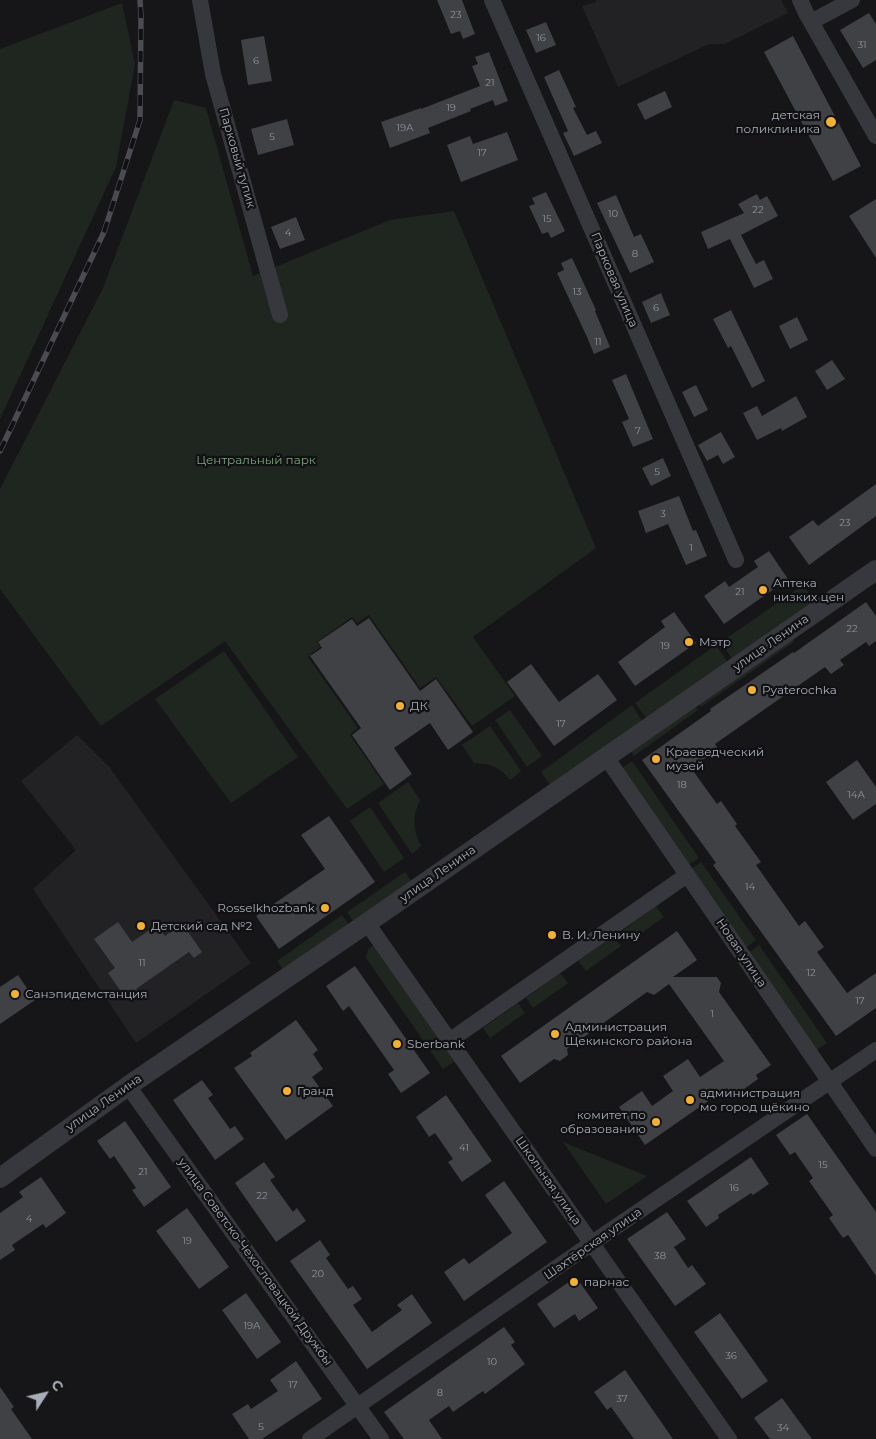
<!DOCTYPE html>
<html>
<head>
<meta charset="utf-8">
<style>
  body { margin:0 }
  #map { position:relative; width:876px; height:1439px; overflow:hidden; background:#161618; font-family:Montserrat,sans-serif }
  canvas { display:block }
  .north { position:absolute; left:20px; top:1369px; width:50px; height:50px; -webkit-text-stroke:4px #111113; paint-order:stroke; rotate:55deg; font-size:14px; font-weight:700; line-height:20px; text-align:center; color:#a8adb8 }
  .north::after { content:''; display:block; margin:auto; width:18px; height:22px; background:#a8adb8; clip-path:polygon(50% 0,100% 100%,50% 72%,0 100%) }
</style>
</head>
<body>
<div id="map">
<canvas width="876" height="1439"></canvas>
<div class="north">С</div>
</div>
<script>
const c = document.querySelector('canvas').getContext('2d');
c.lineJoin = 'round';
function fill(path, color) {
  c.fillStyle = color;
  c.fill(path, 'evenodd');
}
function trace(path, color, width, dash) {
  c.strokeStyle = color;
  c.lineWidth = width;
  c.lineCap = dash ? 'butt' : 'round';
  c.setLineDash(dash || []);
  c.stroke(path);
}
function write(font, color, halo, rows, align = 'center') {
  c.font = font + ' Montserrat,sans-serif';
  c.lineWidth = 4.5;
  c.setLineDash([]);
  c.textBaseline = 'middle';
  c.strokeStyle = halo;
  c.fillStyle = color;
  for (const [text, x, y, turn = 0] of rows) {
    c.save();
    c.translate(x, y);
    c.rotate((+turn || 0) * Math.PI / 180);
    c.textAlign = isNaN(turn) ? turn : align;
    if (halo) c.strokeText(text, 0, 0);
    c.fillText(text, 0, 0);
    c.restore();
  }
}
const built = new Path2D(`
  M596,0H781L788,13L725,44H709L618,87L582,6L596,2Z
  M77,735L110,768L251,963L136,1043L33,889L76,850L21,781Z`);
const green = new Path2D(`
  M122,3L135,64L116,167L0,419V49Z
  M174,100L206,108L253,276L390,220L454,211L596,548L473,637L515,696L472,726L436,677L420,688L369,615L357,623L352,617L317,642L320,647L308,657L358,728L350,735L384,784L347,809L225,641L101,726L0,589V489L103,288Z
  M803,585L817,605L735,663L721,642Z
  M788,633L794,642L701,707L695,699Z
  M716,645L730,666L649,722L635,703Z
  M224,651L298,757L231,803L155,699Z
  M692,700L698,710L634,756L627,746Z
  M632,705L645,725L553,789L541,772Z
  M510,710L542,756L527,767L495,720Z
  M490,726L521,771L510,780C499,766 490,764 474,763L462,745Z
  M632,761L699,858L685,867L618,771Z
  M408,782L420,800C412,818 413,829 421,846L412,854L378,803Z
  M370,807L404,858L384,872L350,821Z
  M701,862L756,940L743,950L688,871Z
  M405,872L414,885L356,926L347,912Z
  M656,906L664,917L629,942L621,932Z
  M342,915L352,929L286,974L277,961Z
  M613,936L621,946L586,971L578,961Z
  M377,943L458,1059L443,1069L366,958L368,949Z
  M759,945L827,1043L813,1052L747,954Z
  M560,973L568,983L533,1008L526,998Z
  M518,1003L525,1013L490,1038L483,1028Z
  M563,1142L647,1176L606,1204Z`);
const building = new Path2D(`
  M437,0H462L475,34L463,39L460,31L451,34Z
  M869,13L876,24V60L863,68L840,30Z
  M546,22L556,45L536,53L526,30Z
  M264,36L272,81L248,85L241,40Z
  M793,36L861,166L833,181L764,52Z
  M489,52L508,101L495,106L493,100L470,109L471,111L428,128L430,133L390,148L381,122L421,108V109L480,86L472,66L478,64L475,57Z
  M559,70L576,107L573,108L587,135L596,131L602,143L574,156L563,133L568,131L544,77Z
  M665,91L672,107L645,120L637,104Z
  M287,119L294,145L258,155L251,129Z
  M507,132L518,160L461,182L447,145L470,136L473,144Z
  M546,192L565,231L551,238L548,232L542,234L529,206L535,204L532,198Z
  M757,194L760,200L767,196L778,216L741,235L756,264L764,260L773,279L754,288L730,239L708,249L701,232L744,213L738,204Z
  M616,195L634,237L641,234L654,262L630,273L597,203Z
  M876,199V258L849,216Z
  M296,217L305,240L280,249L271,227Z
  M572,258L596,310L595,311L610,347L594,354L587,337L557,273L564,270L561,263Z
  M661,293L670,315L651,323L642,302Z
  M731,310L765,381L752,388L731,346L728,348L713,319Z
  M797,317L808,340L790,349L779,326Z
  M832,360L845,379L827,390L815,371Z
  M626,374L653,439L633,447L622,422L629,419L612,380Z
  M696,385L708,410L694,417L682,392Z
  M796,396L807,417L782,431L781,428L757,440L743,413L757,406L762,416Z
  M721,432L735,457L723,464L718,455L707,461L698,445Z
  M663,458L671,476L651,486L642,468Z
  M876,484V516L809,565L789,537L813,520L818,526Z
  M679,496L693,531L696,530L707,556L686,565L668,524L646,533L638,511Z
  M769,551L788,579L724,624L704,596L725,581L729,587L758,567L754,561Z
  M866,602L876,616V641L869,646L866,642L840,660L844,665L831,674L825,667L715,744L718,749L691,768L717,804L721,801L737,824L735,826L761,862L756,865L799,926L805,921L824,947L817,952L847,993L876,973V1008L836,1036L713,865L716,863L642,760L711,711L710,709L793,652L794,653Z
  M674,612L696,643L635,686L618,662L665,627L661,621Z
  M369,618L420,691L436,679L473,732L448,750L430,723L394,748L412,774L390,790L352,735L361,728L310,656L322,648L318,642L352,619L357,626Z
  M531,664L559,702L598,674L617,700L554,746L507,682Z
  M857,760L876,787V804L853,820L826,782Z
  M329,816L375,882L279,949L256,916L325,869L301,835Z
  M118,922L132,942L157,925L165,936L182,923L202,952L194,958L189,952L136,989L139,992L127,1000L108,973L115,968L94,939Z
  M677,931L697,960L673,977H717L721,983L719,992L771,1065L756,1075L758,1079L733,1097L727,1088L645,1145L619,1107L642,1091L652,1106L673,1091L663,1076L688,1059L700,1077L724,1061L669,984L654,995L647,992L567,1049L568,1055L560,1061L554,1059L520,1083L501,1056Z
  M355,966L430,1073L401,1093L388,1074L394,1070L349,1006L343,1011L326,986Z
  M18,975L35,1000L0,1024V987Z
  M296,1020L318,1050L313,1054L323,1069L312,1077L333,1106L286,1140L234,1068L252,1056L250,1053Z
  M202,1080L213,1095L208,1098L230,1129L235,1126L244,1139L215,1160L173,1100Z
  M446,1095L492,1161L462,1182L448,1162L453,1159L435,1133L429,1137L416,1117Z
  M807,1114L876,1212V1276L848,1235L843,1238L829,1218L833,1215L809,1181L813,1178L795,1152L790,1155L776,1135Z
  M125,1121L171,1187L144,1207L132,1190L136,1188L114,1156L110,1159L97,1141Z
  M751,1157L769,1184L753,1195L751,1193L718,1215L719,1218L706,1227L687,1201Z
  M264,1162L275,1177L270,1180L293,1212L297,1208L306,1221L276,1242L235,1183Z
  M41,1177L66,1213L46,1228L43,1224L12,1245L15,1250L0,1260V1213L23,1197L19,1192Z
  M504,1181L547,1242L464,1301L444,1272L464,1258L469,1264L512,1233L485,1195Z
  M187,1208L229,1267L199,1289L156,1231Z
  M667,1212L686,1239L674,1247L688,1268L692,1265L706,1284L675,1306L627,1239Z
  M320,1240L330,1255L326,1258L348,1289L353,1286L362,1299L353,1305L372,1332L402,1310L397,1305L412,1294L432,1323L367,1369L290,1261Z
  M576,1277L598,1308L579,1321L575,1314L554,1328L537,1304Z
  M246,1293L281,1342L257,1359L222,1310Z
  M720,1313L768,1381L742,1399L694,1332Z
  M504,1327L515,1342L511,1345L525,1364L485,1394L483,1391L453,1412L449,1406L429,1420L442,1439H404L384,1412Z
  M296,1361L322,1399L262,1439H249L232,1414L248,1404L251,1409L278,1391L270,1380Z
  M625,1370L673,1439H634L611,1407L607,1410L594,1392Z
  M0,1387L14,1407L11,1409L32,1439H0Z
  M782,1398L812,1439H770L754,1418Z`);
const minor = new Path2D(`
  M200,0L213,74L280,315
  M492,0L736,560
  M800,0L806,13L876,136
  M811,22L852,0
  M606,757L876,1149
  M367,923L729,1439
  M449,1041L687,875
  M128,1086L381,1439
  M310,1439L592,1243L876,1050`);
const tertiary = new Path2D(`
  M0,1178L128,1086L370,921L876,570`);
const rail = new Path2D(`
  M0,451L104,232L140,120L141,16L140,0`);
const markers = [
  [831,122,6,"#f2b134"],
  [763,590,5,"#f2b134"],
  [689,642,5,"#f2b134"],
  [752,690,5,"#f2b134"],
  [400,706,5,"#f2b134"],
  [656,759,5,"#f2b134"],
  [325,908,5,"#f2b134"],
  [141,926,5,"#f2b134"],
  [552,935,5,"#f2b134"],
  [15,994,5,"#f2b134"],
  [555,1034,5,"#f2b134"],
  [397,1044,5,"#f2b134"],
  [287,1091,5,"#f2b134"],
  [690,1100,5,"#f2b134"],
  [656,1122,5,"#f2b134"],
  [574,1282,5,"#f2b134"]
];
const numberNames = [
  ["23",456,15],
  ["16",541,38],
  ["31",862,45],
  ["6",256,61],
  ["21",490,83],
  ["19",451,108],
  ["19А",405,128],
  ["5",272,137],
  ["17",482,153],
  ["22",758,210],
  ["10",613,214],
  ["15",547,219],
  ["4",288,233],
  ["8",635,254],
  ["13",577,292],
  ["6",656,308],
  ["11",598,342],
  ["7",638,431],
  ["5",657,472],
  ["3",663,514],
  ["23",845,523],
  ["1",691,548],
  ["21",740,592],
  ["22",852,629],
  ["19",665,646],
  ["17",561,724],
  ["18",682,785],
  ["14А",856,795],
  ["14",750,887],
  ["11",142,963],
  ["12",811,973],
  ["17",860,1001],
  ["1",712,1014],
  ["41",464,1148],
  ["15",823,1165],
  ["21",143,1172],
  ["16",734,1188],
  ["22",262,1196],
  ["4",29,1219],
  ["19",187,1241],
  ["38",660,1256],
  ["20",318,1274],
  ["19А",252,1326],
  ["36",731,1356],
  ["10",492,1362],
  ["17",293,1385],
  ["8",440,1393],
  ["37",622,1399],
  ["5",261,1427],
  ["34",783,1428]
];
const poiNames = [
  ["детская",820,115,"right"],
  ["поликлиника",820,129,"right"],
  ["Аптека",773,583],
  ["низких цен",773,597],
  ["Мэтр",699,642],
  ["Pyaterochka",762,690],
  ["ДК",410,706],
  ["Краеведческий",666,752],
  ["музей",666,766],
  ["Rosselkhozbank",315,908,"right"],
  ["Детский сад №2",151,926],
  ["В. И. Ленину",562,935],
  ["Санэпидемстанция",25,994],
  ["Администрация",565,1027],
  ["Щекинского района",565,1041],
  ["Sberbank",407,1044],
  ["Гранд",297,1091],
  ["администрация",700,1093],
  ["мо город щёкино",700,1107],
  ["комитет по",646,1115,"right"],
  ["образованию",646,1129,"right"],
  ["парнас",584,1282]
];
const streetNames = [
  ["Парковый тупик",237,158,74],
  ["Парковая улица",614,280,67],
  ["улица Ленина",771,643,-35],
  ["улица Ленина",438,874,-35],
  ["Новая улица",741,953,56],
  ["улица Ленина",104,1103,-35],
  ["Школьная улица",548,1181,55],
  ["Шахтёрская улица",593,1244,-35],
  ["улица Советско-Чехословацкой Дружбы",255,1262,54]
];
const parkNames = [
  ["Центральный парк",256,460]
];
fill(built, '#222225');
fill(green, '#1e261f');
fill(building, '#404145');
trace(minor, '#37383d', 16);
trace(tertiary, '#37383d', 20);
trace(rail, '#4a4c52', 5.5);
trace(rail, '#111113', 4, [11]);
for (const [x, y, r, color] of markers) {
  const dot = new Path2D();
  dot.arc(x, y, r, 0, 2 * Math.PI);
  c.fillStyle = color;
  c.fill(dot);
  trace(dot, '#111113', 2);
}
write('10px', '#8e929b', null, numberNames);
write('12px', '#a8adb8', '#111113', poiNames, 'left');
write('12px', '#a8adb8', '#111113', streetNames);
write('12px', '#7fa381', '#111113', parkNames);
</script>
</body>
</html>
